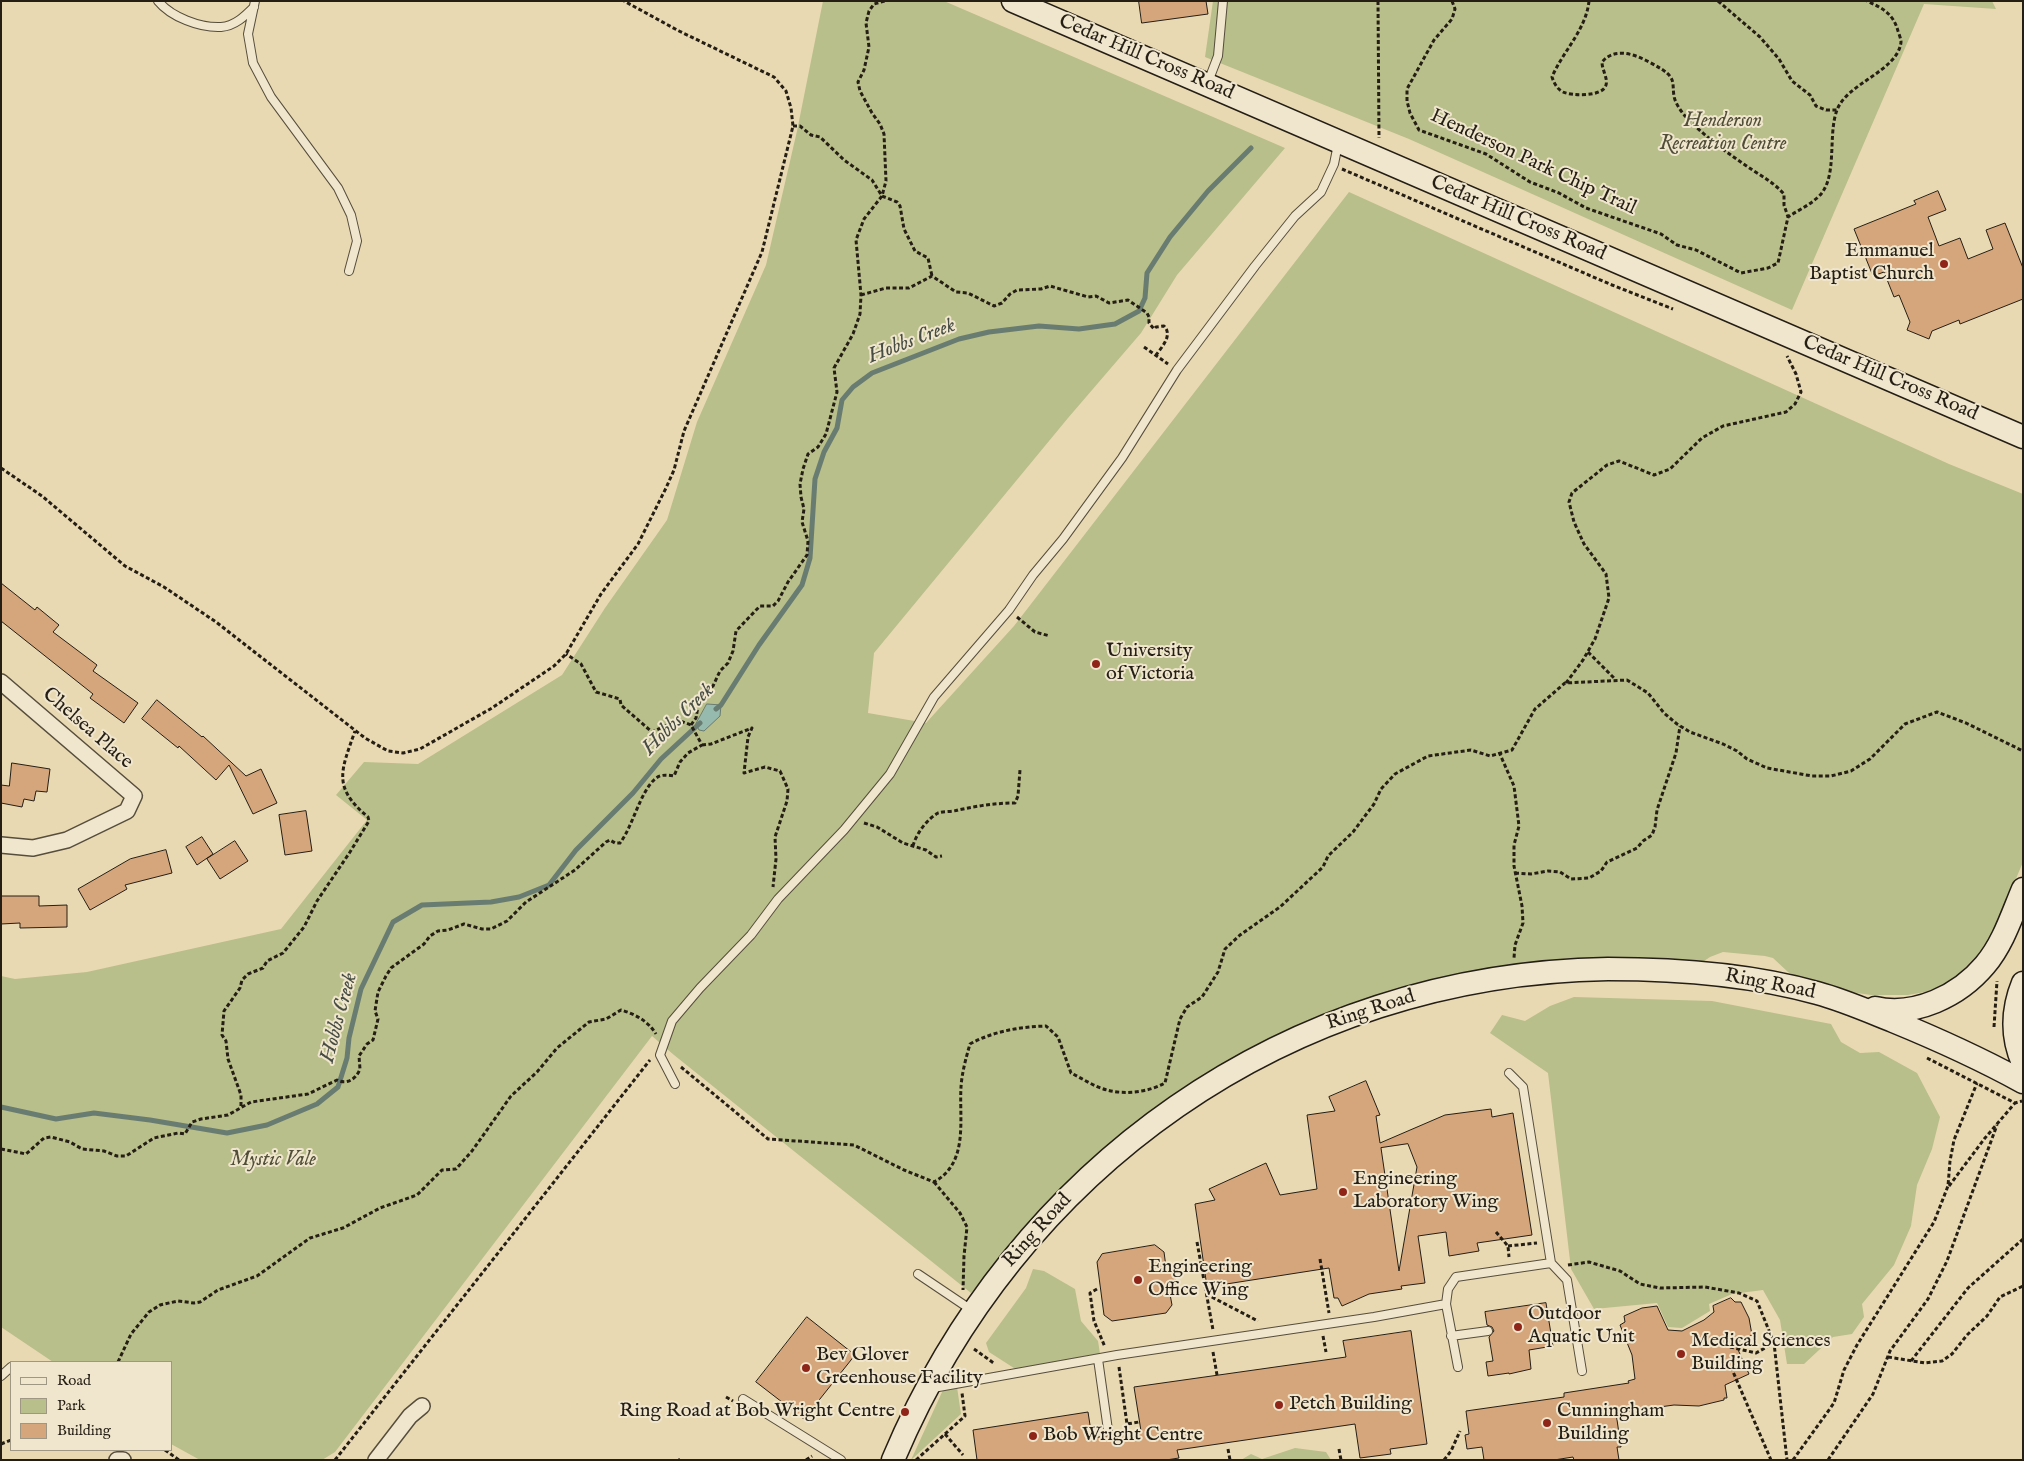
<!DOCTYPE html>
<html>
<head>
<meta charset="utf-8">
<style>
  body { margin:0 }
  #map { position:relative; width:2024px; height:1461px; overflow:hidden; background:#e8d9b2; font-family:"IM FELL English",serif }
  canvas { display:block }
  .frame { position:absolute; inset:0; border:2px solid #251e15; pointer-events:none }
  .legend { position:absolute; left:10px; top:1361px; width:162px; height:90px; box-sizing:border-box; background:#f0e6cd; border:1px solid #9f9683; margin:0; padding:6px 9px; list-style:none; font-size:15px; color:#251e15 }
  .legend li { display:flex; align-items:center; gap:10px; height:25px }
  .legend b { width:25px; border:1px solid #9f9683 }
</style>
</head>
<body>
<div id="map">
<canvas width="2024" height="1461"></canvas>
<div class="frame"></div>
<ul class="legend">
<li><b style="height:6px;background:#f0e6cd"></b>Road</li>
<li><b style="height:14px;background:#b8bf8a"></b>Park</li>
<li><b style="height:14px;background:#d5a67c"></b>Building</li>
</ul>
</div>
<script>
const c = document.querySelector('canvas').getContext('2d');
c.lineJoin = 'round';
function fill(path, color) {
  c.fillStyle = color;
  c.fill(path, 'evenodd');
}
function trace(path, color, width, dash) {
  c.strokeStyle = color;
  c.lineWidth = width;
  c.lineCap = dash ? 'butt' : 'round';
  c.setLineDash(dash || []);
  c.stroke(path);
}
function write(font, color, halo, rows, align = 'center') {
  c.font = font + ' "IM FELL English",serif';
  c.lineWidth = 4;
  c.setLineDash([]);
  c.textBaseline = 'middle';
  c.strokeStyle = halo;
  c.fillStyle = color;
  for (const [text, x, y, turn = 0] of rows) {
    c.save();
    c.translate(x, y);
    c.rotate((+turn || 0) * Math.PI / 180);
    c.textAlign = isNaN(turn) ? turn : align;
    if (halo) c.strokeText(text, 0, 0);
    c.fillText(text, 0, 0);
    c.restore();
  }
}
const green = new Path2D(`
  M823,1H944L1285,148L1177,275L1141,333L1068,418L874,653L868,713L926,723L1014,626L1349,192L1949,464L2023,494V862L1994,931L1985,947L1957,976L1943,985L1925,992L1908,995H1871L1850,992L1799,978L1788,972L1773,958L1765,956L1723,952L1710,957L1701,963L1485,971L1410,988L1270,1041L1221,1067L1164,1102L1100,1154L1037,1215L971,1293L674,1055L652,1036L335,1452L322,1460H200L171,1444V1362H53L1,1327V976L15,979L87,972L281,929L367,820L336,795L364,762L418,764L562,675L605,608L667,520L697,422L766,265L797,131Z
  M1213,1H1992L1996,9L1924,4L1792,310L1409,139L1205,57Z
  M1574,997L1712,1001L1831,1024L1841,1042L1860,1053L1879,1052L1917,1073L1940,1117L1932,1149L1917,1185L1911,1226L1894,1265L1862,1304L1864,1317L1852,1334L1833,1337L1804,1364H1787L1780,1320L1763,1290L1732,1294L1709,1304L1710,1311L1682,1328L1668,1327L1657,1303L1594,1309L1571,1269L1548,1073L1490,1033L1502,1015L1525,1021L1550,1006Z
  M1033,1269L1044,1271L1075,1289L1081,1321L1098,1341L1100,1354L1017,1370L989,1352L986,1343L1026,1288Z
  M957,1387L961,1414L911,1460L943,1390Z
  M1295,1448L1326,1452L1331,1460H1241L1251,1454L1262,1459Z`);
const water = new Path2D(`
  M707,704L721,705L720,716L704,731L699,730L696,724Z`);
const stream = new Path2D(`
  M716,709L721,705L759,645L802,585L810,558L815,479L824,452L837,428L842,400L853,387L872,373L959,339L989,332L1039,326L1079,329L1115,324L1139,311L1145,298L1147,273L1170,237L1208,191L1251,148
  M1,1107L56,1119L94,1113L150,1120L227,1133L267,1125L317,1104L338,1087L347,1058L349,1038L361,989L393,922L422,905L491,902L519,897L549,885L576,850L633,793L661,759L700,723`);
const building = new Path2D(`
  M1139,1H1206L1208,14L1142,23Z
  M1938,191L1946,210L1928,217L1939,246L1960,238L1968,259L1993,249L1986,230L2005,223L2023,268V299L1960,324L1959,320L1932,331L1929,339L1907,330L1910,322L1899,295L1894,297L1884,272L1873,276L1854,229L1916,204L1914,201Z
  M1,583L35,610L37,607L59,625L53,632L97,665L93,671L138,703L124,723L90,698L93,694L1,621Z
  M157,700L202,737L203,736L246,776L261,769L277,803L253,814L229,765L216,780L179,746L178,748L142,719Z
  M12,763L50,769L47,792L36,791L34,801L24,799L22,807L1,803V785L9,786Z
  M306,811L312,851L285,855L279,815Z
  M202,837L213,854L197,865L186,847Z
  M235,841L248,861L220,879L207,859Z
  M166,850L172,873L125,885L127,889L90,910L78,889L130,859Z
  M1,896H39V906L67,905V927L20,928V923L1,924Z
  M1366,1081L1380,1115L1376,1116L1380,1143L1445,1115L1491,1109L1492,1117L1513,1113L1532,1235L1477,1243L1479,1251L1449,1256L1446,1232L1418,1236L1425,1283L1401,1286L1402,1289L1369,1294L1342,1306L1338,1298H1334L1329,1268L1207,1287L1195,1204L1215,1200L1209,1189L1266,1163L1280,1195L1317,1189L1307,1115L1335,1111L1329,1097ZM1408,1144L1417,1167L1399,1271L1381,1148Z
  M1155,1245L1164,1252L1166,1267L1174,1266L1177,1288L1169,1289L1172,1305L1166,1313L1112,1321L1104,1315L1097,1262L1102,1254Z
  M1731,1298L1735,1302H1741L1749,1318L1752,1335L1735,1343L1749,1374L1725,1385L1727,1398H1724V1400L1699,1406L1674,1405L1616,1413L1621,1447H1617L1619,1460H1574L1573,1457L1554,1460H1484L1482,1447L1467,1449L1465,1435L1469,1434L1466,1411L1564,1397V1393L1629,1383L1628,1381L1635,1379L1632,1355L1620,1325L1625,1322L1624,1316L1642,1308L1657,1306L1668,1330L1682,1331L1704,1320L1714,1312L1713,1306Z
  M1546,1303L1553,1346L1529,1350L1531,1369L1509,1374V1373L1488,1376L1486,1362L1493,1361L1489,1337L1494,1331L1492,1327L1487,1325L1485,1312Z
  M807,1317L855,1355L804,1419L756,1382Z
  M1411,1331L1427,1444L1390,1449L1391,1454L1360,1458L1355,1424L1177,1450L1179,1458L1166,1460H977L973,1430L1088,1412L1092,1438L1141,1431L1134,1387L1346,1357L1343,1341Z`);
const path = new Path2D(`
  M1378,1L1379,138
  M1452,1L1455,9L1452,19L1434,40L1407,89V101L1410,113L1419,130L1486,154L1530,182L1559,193L1586,208L1661,234L1677,245L1696,250L1741,273L1768,268L1778,263L1788,217C1797,211 1808,206 1817,198C1839,180 1827,136 1837,110C1847,83 1898,71 1901,42C1901,39 1899,34 1898,31C1893,13 1882,8 1867,1
  M1589,1C1586,30 1563,51 1552,77C1554,83 1557,89 1563,92C1572,96 1603,97 1606,85C1608,78 1602,70 1602,62C1618,43 1645,59 1663,70C1676,79 1672,84 1674,96C1675,103 1681,111 1685,116C1705,137 1730,155 1754,171C1765,178 1775,184 1784,194V205L1788,217
  M1718,1L1760,37L1779,59L1792,81L1810,95L1816,106L1826,110H1837
  M793,126H800L811,135L820,137L844,160L872,180L882,196L897,202L900,206L904,229L915,251L928,258L932,276
  M1342,169L1612,285L1673,309
  M861,295L886,288H909L932,276L956,292L968,293L994,306L1002,303L1010,294L1017,290L1041,289L1050,286L1088,297L1096,296L1109,303L1128,300L1147,313L1149,317V323L1154,329L1156,327L1164,326C1173,335 1162,347 1156,355
  M1144,347L1168,364
  M1,468L42,496L125,566L164,587L216,622L365,738L388,751L403,753L420,749L492,708L554,666L566,654L601,594L638,544L666,488L674,470L684,431L762,252L793,126L791,108L786,91L774,77L679,31L624,1
  M1017,617L1035,632L1050,636
  M1588,652L1615,679
  M1566,683L1583,660L1595,639L1609,598L1606,574L1584,544L1574,522L1569,502L1572,493L1607,465L1619,461L1654,475L1670,469L1702,438L1723,426L1786,412L1795,404L1801,392L1796,374L1787,356
  M691,725L696,718L699,700L704,692L713,686L720,671L728,663L733,651L736,631L760,606H773L778,601L788,582L807,555L808,541L802,522L804,509L801,497L800,484L803,469L808,454L818,447L826,434L837,392L834,368L853,334L860,314L861,295L856,240L864,219L882,196L886,181L884,134L880,124L872,113L860,91L858,82L864,70L869,47L866,23L869,11L874,4L885,1
  M702,745L711,744L752,728L748,737L744,773L765,767L780,771L788,789L787,801L775,837L776,859L773,887
  M1499,752L1514,786L1519,826L1514,845V866L1522,906L1523,923L1515,945L1514,958
  M864,823L877,827L903,843L926,850L936,857L942,856
  M913,846C916,834 927,819 938,813C944,811 952,812 958,810C977,806 995,803 1015,803L1018,796L1020,770
  M1515,873L1531,874L1548,871L1560,872L1571,879L1589,878L1601,871L1607,862L1637,848L1643,841L1652,835L1655,827L1657,810L1676,753L1680,726
  M1994,1027L1997,981
  M1927,1058L2015,1103L2022,1101
  M681,1067L768,1139L854,1145L904,1170L934,1182C969,1163 959,1120 961,1087C962,1072 966,1058 970,1044C994,1031 1019,1027 1046,1026L1058,1037L1071,1073C1083,1079 1095,1087 1107,1090C1125,1095 1149,1092 1165,1083L1180,1019L1187,1007L1202,997L1218,972L1225,949L1240,935L1280,907L1323,867L1328,856L1353,832L1374,804L1381,789L1395,774L1428,756L1471,750L1490,756L1512,750L1535,709L1565,683L1627,680L1648,693L1664,713L1677,724L1690,732L1723,744L1737,751L1747,759L1767,768L1812,776H1831L1851,771L1870,759L1905,724L1937,712L1966,723L2023,751
  M241,1106V1095L228,1059L226,1041L222,1035L224,1011L240,988L242,980L248,974L263,968L267,961L283,953L304,927L317,901L350,852L369,821L368,817C332,787 341,771 355,731
  M1,1149L26,1154L44,1138L51,1137L70,1142L82,1149L104,1151L117,1156H126L154,1138L178,1133L185,1134L192,1122L201,1119L228,1115L251,1102L308,1094L337,1080C347,1085 356,1079 360,1069L359,1056L367,1044L373,1040L378,1019L375,1011L378,992L386,976L391,968L424,944L430,936L438,931L448,930L464,924L482,929H491L507,921L526,902L575,870L606,842L610,840L615,843H620C633,826 640,792 655,779C660,774 667,775 674,776L680,762L688,753L702,745L691,725L678,720L652,732L621,705L620,699L596,692L581,664L566,654
  M934,1182L960,1213L967,1227L964,1256L963,1290
  M1949,1186L1985,1138L2015,1103
  M1496,1232L1508,1246L1509,1257
  M1197,1242L1213,1330
  M1508,1246L1537,1243
  M1320,1259L1329,1313
  M1568,1265L1589,1262L1620,1271L1640,1284L1660,1288L1705,1287L1739,1293L1757,1301L1774,1343L1787,1460
  M1097,1289L1090,1293L1094,1321L1105,1347
  M1206,1294L1258,1321
  M1323,1336L1326,1352
  M1730,1347L1756,1353L1774,1343
  M974,1349L995,1364
  M1213,1352L1217,1375
  M1888,1357L1925,1363L1942,1361L1952,1354L1967,1335L1987,1316L2000,1297L2023,1286
  M1911,1361L1968,1288L2023,1239
  M118,1362L131,1334L149,1312L160,1305L178,1301L194,1303L200,1302L218,1290L257,1276L310,1238L343,1228L380,1208L417,1195L442,1170L456,1169L472,1151L511,1096L537,1072L557,1048L589,1022L606,1019L621,1010C635,1014 648,1021 656,1034
  M1119,1367L1127,1424L1139,1422
  M1731,1367L1771,1460
  M726,1397L733,1401
  M945,1434L963,1455
  M1,1444L11,1440
  M1228,1449L1230,1460
  M1339,1449L1341,1460
  M165,1450L179,1460
  M678,1459L679,1460
  M335,1460L650,1060
  M806,1460L812,1456
  M916,1460L965,1416L962,1393
  M1444,1460L1451,1451L1460,1431
  M1793,1460L1834,1403L1844,1370L1857,1345L1934,1222L1948,1186L1950,1161L1954,1140L1977,1083
  M1828,1460L1873,1394L1890,1351L1928,1299L1947,1261L1997,1125`);
const lane = new Path2D(`
  M158,1C171,17 200,28 221,27C235,26 245,16 254,7
  M255,1L248,34L253,63L271,97L338,188L351,215L357,241L349,271
  M1208,82L1218,56L1223,1
  M1509,1073L1523,1087L1551,1263L1567,1280L1582,1371
  M675,1084L660,1055L672,1021L700,988L751,935L778,899L844,830L890,774L934,697L1009,610L1033,575L1063,539L1122,458L1177,370L1255,266L1295,216L1321,192L1334,164L1338,144
  M918,1274L973,1311
  M1446,1304L1458,1367
  M1451,1336L1488,1331
  M1098,1359L1108,1430
  M1,1376L11,1367
  M933,1388L1117,1355L1374,1317L1446,1304L1448,1289L1456,1277L1551,1263
  M743,1399L841,1460`);
const street = new Path2D(`
  M1,682L134,796L127,811L67,840L33,848L1,845
  M117,1460H123
  M376,1460L410,1416L422,1406`);
const secondary = new Path2D(`
  M1013,1L2023,437
  M2023,983C2012,1010 2011,1036 2023,1063
  M1875,1008C1915,1017 1959,996 1985,965C2003,944 2012,915 2023,889
  M893,1460C1016,1167 1288,974 1608,969C1678,969 1749,974 1817,993C1843,1000 1868,1011 1893,1021C1937,1039 1981,1059 2023,1082`);
const markers = [
  [1944,264,5,"#8f2418"],
  [1096,664,5,"#8f2418"],
  [1343,1192,5,"#8f2418"],
  [1138,1280,5,"#8f2418"],
  [1518,1327,5,"#8f2418"],
  [1681,1354,5,"#8f2418"],
  [806,1368,5,"#8f2418"],
  [1279,1405,5,"#8f2418"],
  [905,1412,5,"#8f2418"],
  [1547,1423,5,"#8f2418"],
  [1033,1436,5,"#8f2418"]
];
const streetNames = [
  ["Cedar Hill Cross Road",1146,58,23],
  ["Henderson Park Chip Trail",1533,163,25],
  ["Cedar Hill Cross Road",1518,219,23],
  ["Cedar Hill Cross Road",1890,379,23],
  ["Chelsea Place",87,729,41],
  ["Ring Road",1770,985,11],
  ["Ring Road",1371,1011,-18],
  ["Ring Road",1038,1231,-48]
];
const parkNames = [
  ["Henderson",1723,122],
  ["Recreation Centre",1723,145],
  ["Mystic Vale",273,1161]
];
const poiNames = [
  ["Emmanuel",1934,252,"right"],
  ["Baptist Church",1934,275,"right"],
  ["University",1106,652],
  ["of Victoria",1106,675],
  ["Engineering",1353,1180],
  ["Laboratory Wing",1353,1203],
  ["Engineering",1148,1268],
  ["Office Wing",1148,1291],
  ["Outdoor",1528,1315],
  ["Aquatic Unit",1528,1338],
  ["Medical Sciences",1691,1342],
  ["Building",1691,1365],
  ["Bev Glover",816,1356],
  ["Greenhouse Facility",816,1379],
  ["Petch Building",1289,1405],
  ["Ring Road at Bob Wright Centre",895,1412,"right"],
  ["Cunningham",1557,1412],
  ["Building",1557,1435],
  ["Bob Wright Centre",1043,1436]
];
const waterNames = [
  ["Hobbs Creek",912,342,-21],
  ["Hobbs Creek",679,720,-45],
  ["Hobbs Creek",340,1018,-75]
];
fill(green, '#b8bf8a');
fill(water, '#97baae');
trace(water, '#697c71', 1);
trace(stream, '#697c71', 5);
fill(building, '#d5a67c');
trace(building, '#251e15', 1);
trace(lane, '#564d3c', 10);
trace(street, '#564d3c', 18);
trace(secondary, '#251e15', 25);
trace(path, '#251e15', 3, [4, 2.5]);
trace(lane, '#f0e6cd', 8);
trace(street, '#f0e6cd', 15);
trace(secondary, '#f0e6cd', 22);
for (const [x, y, r, color] of markers) {
  const dot = new Path2D();
  dot.arc(x, y, r, 0, 2 * Math.PI);
  c.fillStyle = color;
  c.fill(dot);
  trace(dot, '#f0e6cd', 2);
}
write('20px', '#251e15', '#f0e6cd', streetNames);
write('italic 20px', '#514e38', '#f0e6cd', parkNames);
write('20px', '#251e15', '#f0e6cd', poiNames, 'left');
write('italic 21px', '#474d43', '#f0e6cd', waterNames);
</script>
</body>
</html>
